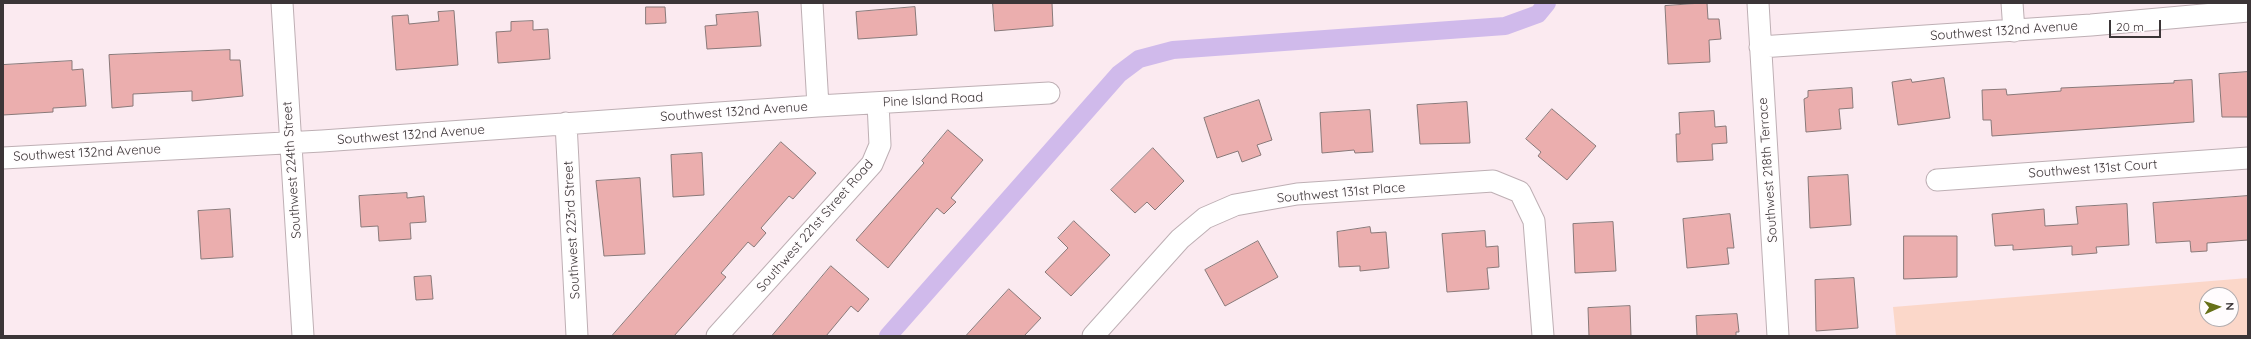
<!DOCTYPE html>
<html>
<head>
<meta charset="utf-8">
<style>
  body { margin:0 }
  #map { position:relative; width:2251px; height:339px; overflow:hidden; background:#fbeaf0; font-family:Quicksand,sans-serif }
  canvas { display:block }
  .frame { position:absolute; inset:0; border:4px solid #3b3537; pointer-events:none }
  .north { position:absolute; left:2199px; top:287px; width:40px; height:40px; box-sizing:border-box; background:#fffcfd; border:1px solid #b1acae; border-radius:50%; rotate:87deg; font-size:11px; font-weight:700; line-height:16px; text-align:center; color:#3b3537 }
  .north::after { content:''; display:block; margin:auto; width:14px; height:18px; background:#667018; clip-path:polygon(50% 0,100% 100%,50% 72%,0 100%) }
  .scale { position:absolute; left:2109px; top:20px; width:52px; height:18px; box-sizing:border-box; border:2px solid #3b3537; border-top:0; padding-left:5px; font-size:12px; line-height:14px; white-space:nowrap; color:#3b3537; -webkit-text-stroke:3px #fffcfd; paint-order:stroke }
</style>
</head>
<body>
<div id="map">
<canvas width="2251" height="339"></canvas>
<div class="frame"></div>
<div class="north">N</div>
<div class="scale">20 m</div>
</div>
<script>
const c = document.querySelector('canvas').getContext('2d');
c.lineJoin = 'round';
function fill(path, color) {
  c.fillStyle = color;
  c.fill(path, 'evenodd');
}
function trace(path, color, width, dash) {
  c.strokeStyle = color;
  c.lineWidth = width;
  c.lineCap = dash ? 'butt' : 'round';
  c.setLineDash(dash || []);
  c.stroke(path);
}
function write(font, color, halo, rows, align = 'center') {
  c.font = font + ' Quicksand,sans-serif';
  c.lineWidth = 3;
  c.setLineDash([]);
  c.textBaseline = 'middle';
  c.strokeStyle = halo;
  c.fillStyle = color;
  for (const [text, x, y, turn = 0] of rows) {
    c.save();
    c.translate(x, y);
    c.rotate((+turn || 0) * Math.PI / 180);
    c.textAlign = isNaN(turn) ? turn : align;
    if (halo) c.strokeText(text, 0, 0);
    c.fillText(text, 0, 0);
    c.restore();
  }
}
const green = new Path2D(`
  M2248,278V336H1896L1893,307ZM2207,295H2231V319H2207Z`);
const canal = new Path2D(`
  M888,336L1119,74L1139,59L1173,50L1505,26L1538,14L1547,3`);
const building = new Path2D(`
  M993,3H1052L1053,26L995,31Z
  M1707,3L1708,19H1719L1721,39L1709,40L1710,62L1668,64L1665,6Z
  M646,7H665L666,23L646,24Z
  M915,7L917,35L858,39L856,12Z
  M454,11L458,65L396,70L392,16L408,15L409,24L439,21L438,12Z
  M758,12L761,46L707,49L705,26L717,25L716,15Z
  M533,21V30L548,29L550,59L498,63L496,32L511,31V22Z
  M230,50V60H240L243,96L192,101V91L133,94V106L112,108L109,55Z
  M72,61V70L83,69L86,106L53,108V112L3,115V65Z
  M2248,72V117H2222L2219,74Z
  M1944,78L1950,118L1898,125L1892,82L1911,79L1912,82Z
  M2192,80L2194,122L1992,136L1991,120H1983L1982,90L2006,89L2007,95L2061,91V88L2174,83V81Z
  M1852,88L1853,108L1839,109L1841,129L1806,132L1804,99L1808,97V91Z
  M1259,100L1272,140L1257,145L1261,155L1242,162L1238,151L1217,158L1204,118Z
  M1467,102L1470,143L1420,144L1417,105Z
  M1552,109L1596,146L1567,180L1538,156L1541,152L1526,139Z
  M1370,110L1373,152L1355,153L1354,150L1322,153L1320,113Z
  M1714,111L1715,127L1726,126L1727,143L1712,144L1713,160L1677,162L1676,134H1680L1679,113Z
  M948,130L983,160L951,198L956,202L944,214L937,208L888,268L856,240L924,163L922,161Z
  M781,142L816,173L793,199L789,196L761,228L766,233L754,247L748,242L721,273L726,277L674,336H612Z
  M1153,148L1184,181L1155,210L1147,202L1135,213L1111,190Z
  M702,153L704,195L673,197L671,155Z
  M1848,175L1851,225L1810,228L1808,177Z
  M640,178L645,254L604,256L596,181Z
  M407,193V198L424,196L426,222L410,223L411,239L379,241L378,226L361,227L359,196Z
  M2248,196V240L2207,243V251L2191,252L2190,241L2156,243L2153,203Z
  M2127,204L2129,245L2096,247L2097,253L2072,255V246L2013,250V245L1995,246L1992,214L2044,209L2045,226L2078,224L2076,207Z
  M230,209L233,257L201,259L198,211Z
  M1730,214L1734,248H1727L1729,264L1687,268L1683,219Z
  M1074,221L1110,255L1071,296L1045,272L1068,248L1058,238Z
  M1613,222L1616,271L1575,273L1573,224Z
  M1370,227L1371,233L1386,232L1389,268L1360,271V266L1339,267L1337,232Z
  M1485,231L1486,247L1498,246L1499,267L1487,268L1489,289L1447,292L1442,234Z
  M1904,236H1957V277L1904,279Z
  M1258,241L1278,277L1225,306L1205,270Z
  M831,266L869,299L858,312L851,306L826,336H772Z
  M431,276L433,299L416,300L414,277Z
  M1854,278L1858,328L1816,331L1815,280Z
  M1009,289L1041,318L1024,336H966Z
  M1630,306L1631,336H1589L1588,308Z
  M1737,314L1739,332H1736V336H1697L1696,316Z`);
const minor = new Path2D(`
  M282,3L303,336
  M812,3L818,106
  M1758,3L1778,336
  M2012,3L2014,31
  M1760,47L2091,25L2248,11
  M566,123L577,336
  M3,158L322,141L818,106L1049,93
  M1937,180L2248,158
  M717,336L872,164L880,145L878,103
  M1093,336L1180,239L1205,218L1235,205L1297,194L1493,181L1520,192L1534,221L1543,336`);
const streetNames = [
  ["Southwest 132nd Avenue",2004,31,-4],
  ["Pine Island Road",933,100,-3],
  ["Southwest 132nd Avenue",734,112,-4],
  ["Southwest 132nd Avenue",411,135,-4],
  ["Southwest 132nd Avenue",87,153,-3],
  ["Southwest 131st Court",2093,169,-4],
  ["Southwest 224th Street",292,170,-94],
  ["Southwest 218th Terrace",1768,170,-94],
  ["Southwest 131st Place",1341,193,-5],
  ["Southwest 221st Street Road",815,226,-49],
  ["Southwest 223rd Street",572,230,-93]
];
fill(green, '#fbd7c9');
trace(canal, '#d0baeb', 18);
fill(building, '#ebaeae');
trace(building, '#897979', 1);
trace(minor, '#beafb4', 23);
trace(minor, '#fff', 21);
write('13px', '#3b3537', '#fffcfd', streetNames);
</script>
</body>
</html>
